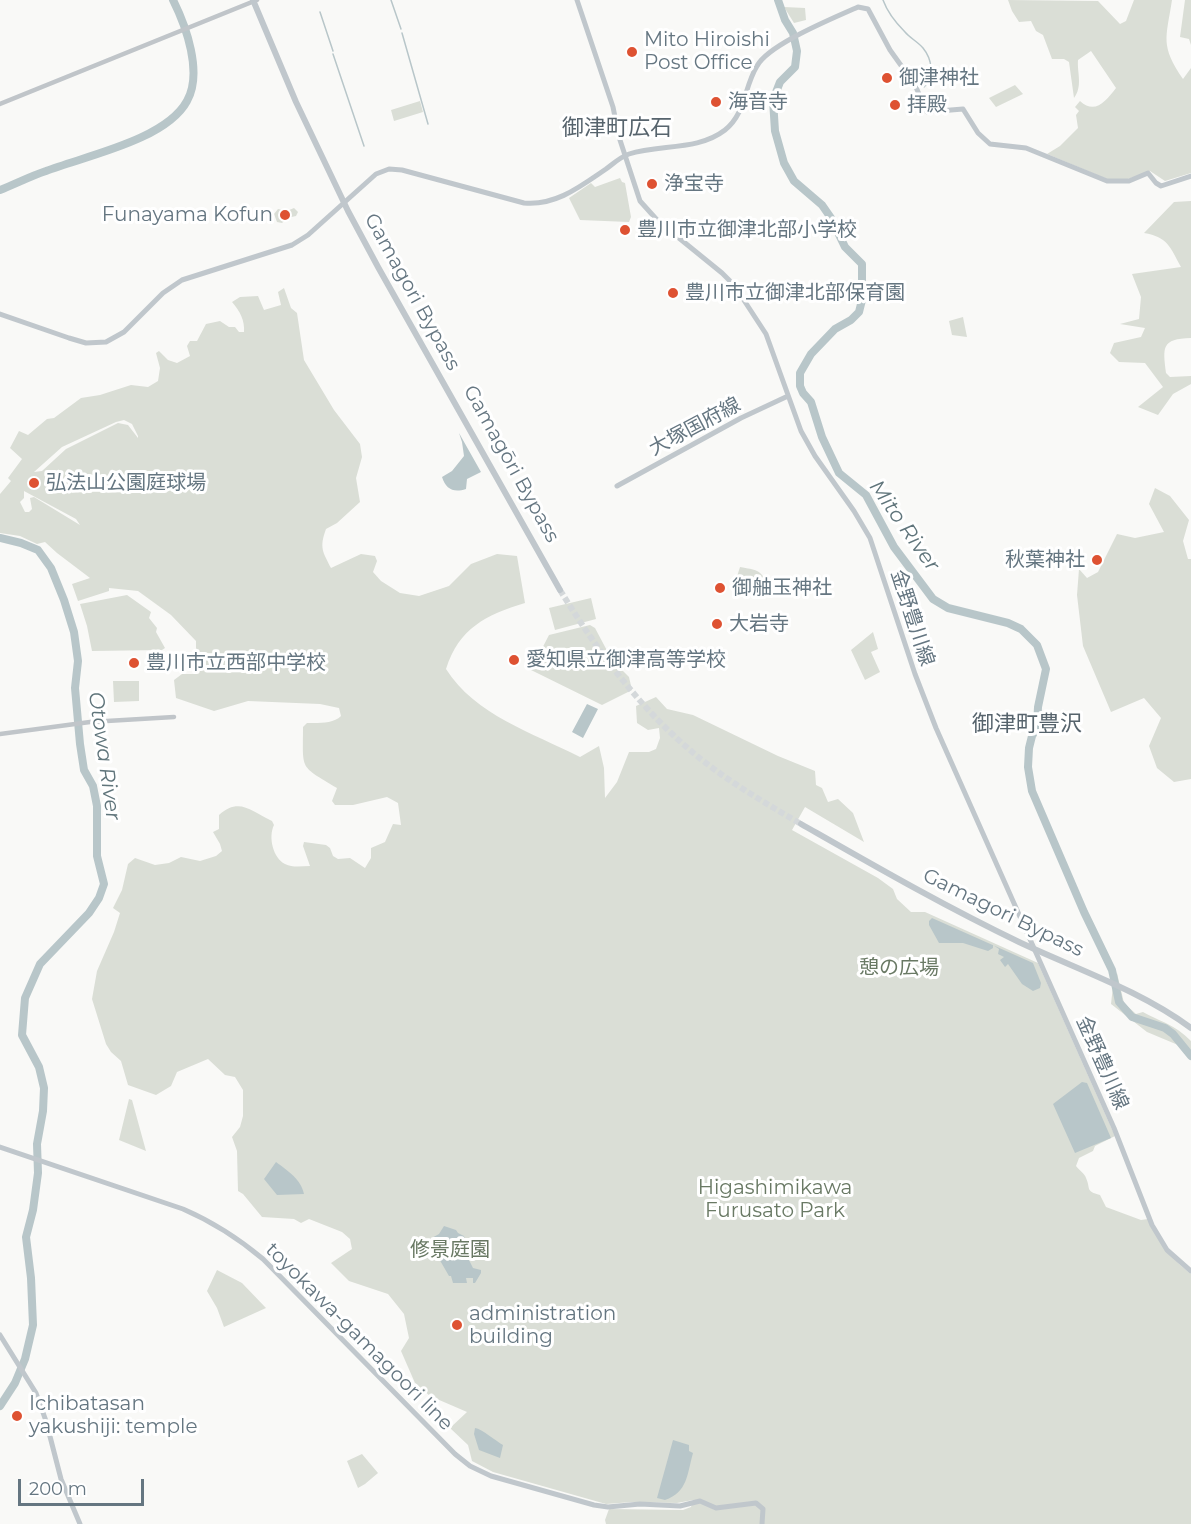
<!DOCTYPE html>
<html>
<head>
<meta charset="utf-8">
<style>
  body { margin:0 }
  #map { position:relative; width:1191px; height:1524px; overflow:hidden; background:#f9f9f7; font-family:Montserrat,sans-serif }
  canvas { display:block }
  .scale { position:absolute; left:18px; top:1479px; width:126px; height:27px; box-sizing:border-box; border:3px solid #657681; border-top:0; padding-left:8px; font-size:18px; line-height:21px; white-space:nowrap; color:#657681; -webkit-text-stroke:4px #fff; paint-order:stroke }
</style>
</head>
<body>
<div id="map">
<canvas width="1191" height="1524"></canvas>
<div class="scale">200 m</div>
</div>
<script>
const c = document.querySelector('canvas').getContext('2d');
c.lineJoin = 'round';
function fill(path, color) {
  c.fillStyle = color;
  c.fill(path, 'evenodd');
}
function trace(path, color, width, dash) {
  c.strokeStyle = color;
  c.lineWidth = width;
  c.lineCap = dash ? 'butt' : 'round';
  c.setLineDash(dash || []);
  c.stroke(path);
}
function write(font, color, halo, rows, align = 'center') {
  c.font = font + ' Montserrat,"Noto Sans JP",sans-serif';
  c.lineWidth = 6;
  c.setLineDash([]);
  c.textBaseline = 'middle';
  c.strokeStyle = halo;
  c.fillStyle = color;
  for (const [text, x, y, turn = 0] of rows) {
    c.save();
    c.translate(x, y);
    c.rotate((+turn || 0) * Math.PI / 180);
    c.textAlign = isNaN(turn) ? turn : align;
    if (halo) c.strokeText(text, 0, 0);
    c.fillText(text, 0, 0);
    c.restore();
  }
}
const green = new Path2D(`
  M1008,0L1098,1L1120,24L1126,21L1134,0H1172C1166,39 1160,45 1183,79L1191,68V173L1165,181L1150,171L1128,179H1107L1047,154L1060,146L1078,128L1076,115L1079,111L1075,107L1080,101C1095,115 1106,101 1116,88L1091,51L1078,60C1077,73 1083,86 1074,98L1069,62L1064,59H1052L1043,35L1036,31L1031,21L1019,22L1012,11Z
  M1185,0H1191V45L1189,39L1180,37Z
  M784,7L805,8L806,20L794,23Z
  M1015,85L1023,94L996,107L989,98Z
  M420,101L423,112L394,121L391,110Z
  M620,178L622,182L625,183L631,217L629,222L580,220L569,198L591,183L595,187Z
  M1191,201V338C1161,339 1163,347 1166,373L1170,377L1191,376V384L1173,394L1158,415L1138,407L1163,387L1145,363L1119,362L1110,353L1114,343L1141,337L1145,328L1120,324L1139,319L1141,297L1132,274L1181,267C1170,247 1168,237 1144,233L1174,202Z
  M294,208L298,212L296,216L287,218L282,223L277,222L274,214L278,209L287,211Z
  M284,288L291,308L297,313L304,360L334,410L360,444L362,457L356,478L360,502L337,523L326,529C319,548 323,552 331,568L361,554L375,556L377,561L373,572L381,581L400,593L419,596L449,586L471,564L497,554L517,556L525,603C486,615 459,628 446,669C475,715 533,733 580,757L599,746L604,768L605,798L617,782L629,752H649L656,749L660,738L659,728L648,730L637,723L636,706L656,697L667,709L693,715L778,756L815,771L816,785L822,788L828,802L838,799L853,813L864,842L805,807L792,830L878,878L893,889L897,899L911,912H925L1038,963L1115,1136L1095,1146L1093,1151L1079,1158L1076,1166C1079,1170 1085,1174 1086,1178C1091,1189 1085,1191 1100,1195L1106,1207L1141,1220L1148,1219C1159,1243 1170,1257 1191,1274V1524H606L605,1520L609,1509L683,1510L691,1507L693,1500L677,1503L632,1502L606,1504L493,1472L472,1461L468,1445L450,1428L467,1412L430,1396L415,1383L401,1351L409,1338L404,1314L388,1294L349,1281L331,1263L352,1249L350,1239L342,1232L309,1219L301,1223L294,1219L262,1217L243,1194L238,1191L237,1151L232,1137L240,1127L243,1116V1090L235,1077L225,1075L208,1059L177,1072L171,1086L156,1095L128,1085L121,1061L111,1052L106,1044L92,999L97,971L114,932L120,913L113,908L122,890L128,864L135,858L155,865L169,863L181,857L200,861L216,856L222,851L220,844L213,832L219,829V815C239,797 251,811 272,821L274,825C268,837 273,858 285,864C293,868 302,866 310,866L303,846L304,842L326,845L330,848L333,856L338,859L350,858L365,868L371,858V848L385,842L393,824L401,825L398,803L387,797L353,805H335L332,801L337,788C299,765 303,771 303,727L307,723C318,723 333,724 341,716L339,708L320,704L248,701L214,711L176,698L174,680L182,674H196L205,663L196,648V641L171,615L138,591L109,588V591L78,601L72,584L90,578L57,553L45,542L37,544L20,536L0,533V494L11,481L8,478L22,459L10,448L19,431L28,435L47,419L54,418L81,398L100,395L131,385L148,387L158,381L160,368L156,353L159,351L168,360L177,363L190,356L187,346L190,341H197L206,324L220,321L229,327H235L239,332H244C245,321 240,311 232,302L240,297L258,296L264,310L281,305L278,292ZM124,420L132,424L138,436V438L128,425L118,423L66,449L42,471L34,472L62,447L116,422ZM24,491L76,519L80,525L34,497L30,498L32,509L29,512H25L20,502L24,498Z
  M963,317L967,337L952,335L949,321Z
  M1155,488L1170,496L1189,520L1183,541L1188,559H1191V779L1174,782L1157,768L1149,746L1161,718L1144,698L1111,712L1083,646L1077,595L1079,569L1087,578L1098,572L1117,534L1135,538L1164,532L1149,504Z
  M740,567C756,570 760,569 768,584L767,588L761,593L756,579L752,578L750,590L734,586Z
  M127,595L151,612L149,618L157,628L156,632L165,648L162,650L92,651L87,626L80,604Z
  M591,598L596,619L555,630L549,608Z
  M590,625L595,628L612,660L629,677L632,690L602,705L531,670L549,635Z
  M873,632L878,649L871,652L880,672L865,680L851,650Z
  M113,681H139V701L114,702Z
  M1117,973L1124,1003L1136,1014L1143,1012C1163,1023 1174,1024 1191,1041V1057L1178,1045L1147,1032L1111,1004L1113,986Z
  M129,1099L132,1100L146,1151L119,1140Z
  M217,1270L242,1283L266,1308L224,1327L217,1308L207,1291Z
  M362,1454L378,1473L365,1484L358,1488L347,1461Z`);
const water = new Path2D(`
  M459,433L481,472L467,479L466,489C453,493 446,489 442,477L452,471L464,456L462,442Z
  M587,704L598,709L583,738L572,732Z
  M932,918L1033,963L1041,983L1040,988L1033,991L1022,984L1008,964L1005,967L1000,960L1004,957L998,954L999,949L993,945V948L988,951L963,943H939L929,925V921Z
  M1082,1082L1087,1083L1111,1138L1075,1153L1053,1104Z
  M276,1162C288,1171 301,1179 304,1194L277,1195L264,1179Z
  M444,1226L456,1230L458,1233L464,1236L467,1247L462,1252L463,1256L469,1260L473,1268L481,1270V1273L475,1283H473V1278H466L467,1283H453L451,1276H449L438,1257L427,1247L428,1240L439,1234Z
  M475,1428C482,1429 496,1441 503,1445L500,1458L479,1450L474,1434Z
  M673,1440L689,1445V1451L693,1453C687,1474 688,1492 665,1500L657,1498Z`);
const stream = new Path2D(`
  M391,0L401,29
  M883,0C887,11 896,23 905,32C910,38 918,42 923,48C932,59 935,77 924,87
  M320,12L333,51
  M402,33L428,124
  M333,54L364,146`);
const river = new Path2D(`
  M778,0L785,20L793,33L797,51L795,67L780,82L773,100L775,131L784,163L794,181L822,205L831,218L845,247L862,264V300L859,312L851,320L835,329L811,354L800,373V386L803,393L811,402L822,437L839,473L866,495L894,547L933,599L948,608L1008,623L1021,629L1037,645L1046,669L1038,707L1037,728L1032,736L1029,748L1028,767L1032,791L1084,912L1112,970L1119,1002L1132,1017L1165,1028L1173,1034L1191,1056
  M0,190C15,184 31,176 46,171C85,156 166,140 187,101C203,73 186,26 173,0
  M0,538L21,543L38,550L51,568L64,600L74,632L78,661L75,688L80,744L84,770L93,786L97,806V856L104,884L99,898L89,913L40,964L25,998L22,1035L39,1067L44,1088L43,1111L37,1144L38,1173L33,1210L26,1237L31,1278L33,1325L25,1359L15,1383L0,1406`);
const trunkTunnel = new Path2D(`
  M560,590C598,652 641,710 697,756C729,782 765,803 801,824`);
const tertiary = new Path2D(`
  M0,104L257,0
  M0,734L90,722L174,717`);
const secondary = new Path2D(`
  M577,0L613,107L619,137L640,201L658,221L722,273L734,285L766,334L801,431L815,456L854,511L870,538L915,674L936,728L1114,1128L1152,1225L1167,1250L1191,1271
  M0,314L69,338L86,343L106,342L124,332L163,293L182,280L292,245L308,235L376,174L389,169L402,170L524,203C556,206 581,186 606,169C613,164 620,157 629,154C660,144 698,151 725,130C746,113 744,87 757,66C769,44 834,18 858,7L868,9L890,50L915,85L927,112L963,109L978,133L990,144L1026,148L1107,181H1129L1148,173L1156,183L1161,186L1191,176
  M617,486L741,418L788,396
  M0,1147L183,1209C213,1222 238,1238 263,1259L455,1454L470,1466L491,1476L594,1505L608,1507L640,1504L680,1506L700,1501L716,1508L756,1503L763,1509L762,1524
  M0,1335L36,1393L46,1421L61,1479L80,1524`);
const trunk = new Path2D(`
  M253,0L296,102L348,211L378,267L560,590
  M801,824C873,865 944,906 1019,942C1076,969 1140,990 1191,1028`);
const markers = [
  [632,52,6,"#de5232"],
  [887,78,6,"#de5232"],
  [716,102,6,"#de5232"],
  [895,105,6,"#de5232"],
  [652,184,6,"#de5232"],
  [285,215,6,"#de5232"],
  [625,230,6,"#de5232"],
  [673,293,6,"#de5232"],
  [34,483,6,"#de5232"],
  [1097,560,6,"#de5232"],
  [720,588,6,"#de5232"],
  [717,624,6,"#de5232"],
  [514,660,6,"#de5232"],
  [134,663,6,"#de5232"],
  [457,1325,6,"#de5232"],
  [17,1416,6,"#de5232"]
];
const poiNames = [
  ["Mito Hiroishi",644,40],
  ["Post Office",644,63],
  ["御津神社",899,78],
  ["海音寺",728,102],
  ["拝殿",907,105],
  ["浄宝寺",664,184],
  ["Funayama Kofun",273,215,"right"],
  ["豊川市立御津北部小学校",637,230],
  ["豊川市立御津北部保育園",685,293],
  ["弘法山公園庭球場",46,483],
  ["秋葉神社",1085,560,"right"],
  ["御舳玉神社",732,588],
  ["大岩寺",729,624],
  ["愛知県立御津高等学校",526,660],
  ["豊川市立西部中学校",146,663],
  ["administration",469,1314],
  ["building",469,1337],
  ["Ichibatasan",29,1404],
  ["yakushiji: temple",29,1427]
];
const streetNames = [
  ["Gamagori Bypass",412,292,61],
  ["大塚国府線",695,427,-28],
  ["Gamagōri Bypass",511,464,61],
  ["金野豊川線",912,618,72],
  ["Gamagori Bypass",1003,913,26],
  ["金野豊川線",1102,1063,66],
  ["toyokawa-gamagoori line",359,1337,45]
];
const parkNames = [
  ["憩の広場",899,968],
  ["Higashimikawa",775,1188],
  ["Furusato Park",775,1211],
  ["修景庭園",450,1250]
];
const waterNames = [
  ["Mito River",904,526,55],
  ["Otowa River",104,756,82]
];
const quarterNames = [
  ["御津町広石",617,129],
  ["御津町豊沢",1027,725]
];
fill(green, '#daded6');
fill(water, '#b8c6c9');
trace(stream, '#b8c6c9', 1.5);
trace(river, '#b8c6c9', 8);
trace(trunkTunnel, '#d4d8da', 6, [6, 3]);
trace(tertiary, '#c0c5c9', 4.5);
trace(secondary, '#c0c7cc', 5);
trace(trunk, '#c0c7cc', 6);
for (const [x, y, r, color] of markers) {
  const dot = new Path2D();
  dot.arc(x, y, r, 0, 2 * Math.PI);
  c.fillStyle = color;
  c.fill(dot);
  trace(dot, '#fff', 2);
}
write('20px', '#657681', '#fff', poiNames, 'left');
write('20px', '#657681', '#fff', streetNames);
write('20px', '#697964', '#fff', parkNames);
write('italic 21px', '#60757b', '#fff', waterNames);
write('22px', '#57646d', '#fff', quarterNames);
</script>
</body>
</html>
